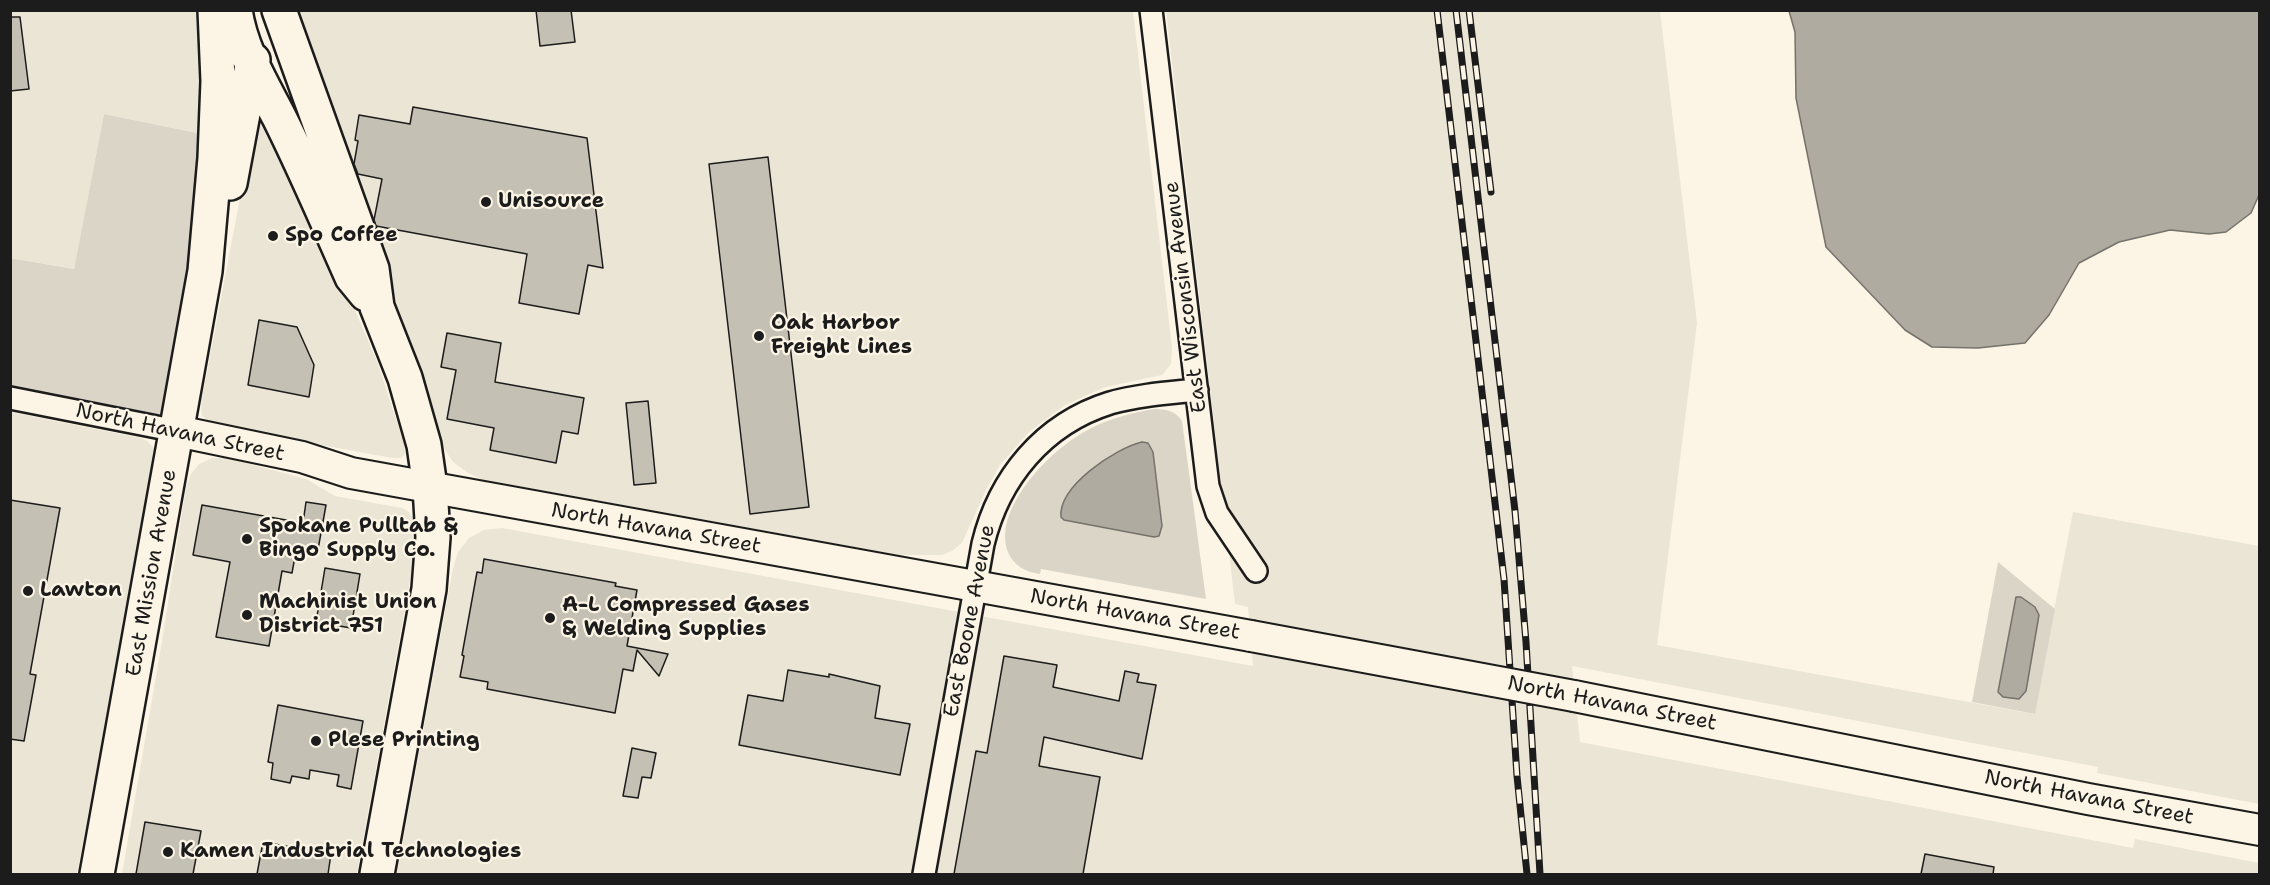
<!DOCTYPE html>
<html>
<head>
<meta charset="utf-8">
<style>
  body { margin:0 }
  #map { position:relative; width:2270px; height:885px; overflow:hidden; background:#fcf5e5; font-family:"Shantell Sans",sans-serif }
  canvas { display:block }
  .frame { position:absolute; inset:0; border:12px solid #1c1c1c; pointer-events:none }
</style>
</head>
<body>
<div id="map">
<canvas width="2270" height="885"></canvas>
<div class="frame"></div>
</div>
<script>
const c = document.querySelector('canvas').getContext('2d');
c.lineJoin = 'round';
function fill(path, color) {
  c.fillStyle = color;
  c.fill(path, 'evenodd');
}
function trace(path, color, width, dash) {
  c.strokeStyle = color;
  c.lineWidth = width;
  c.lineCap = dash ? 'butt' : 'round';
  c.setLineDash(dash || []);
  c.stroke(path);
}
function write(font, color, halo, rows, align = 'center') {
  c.font = font + ' "Shantell Sans",sans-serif';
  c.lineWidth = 4.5;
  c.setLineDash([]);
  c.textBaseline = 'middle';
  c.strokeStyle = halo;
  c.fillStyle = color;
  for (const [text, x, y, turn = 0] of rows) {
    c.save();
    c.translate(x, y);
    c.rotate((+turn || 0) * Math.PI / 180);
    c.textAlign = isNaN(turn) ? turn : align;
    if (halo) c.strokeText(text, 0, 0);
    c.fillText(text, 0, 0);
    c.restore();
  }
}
const built = new Path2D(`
  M10,11H210L207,135L104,114L74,269L11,258Z
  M285,11H1133L1172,348L1171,364L1162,375L1106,387L1087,395L1064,406L1029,432L1000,465L986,490L962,543L952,551L942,555H899L484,480L468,473L453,462L443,447Z
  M1166,11H1660L1697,323L1657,645L2034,714L2073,512L2259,546V804L2097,773L2098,767L1572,666L1580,742L2133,848L2135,839L2259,863V874H397L453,568L458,552L469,538L484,530L502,528L1253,666L1248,607L1235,604Z
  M257,108L335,263L378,364L404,444L405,454L401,458H392L214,425L202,416L201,404Z
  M10,412L141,438L147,441L153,447L155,454L77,874H11Z
  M212,458H227L306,479L335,496L402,508L409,512L413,518L414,546L411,575L357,874H122L162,641L186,487L191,474L199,464Z`);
const green = new Path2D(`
  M104,114L207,135L197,210L166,403L161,413L154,417L11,391L10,258L74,269Z
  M1154,409C1166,409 1176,411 1182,421L1206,599L1041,569L1040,574C1025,572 1014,566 1008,552C993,512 1043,459 1073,439C1097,422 1125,414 1154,409Z
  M1998,562L2055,609L2035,714L1972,702Z`);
const water = new Path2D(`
  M1789,11H2259V195L2251,213L2226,232L2209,234L2170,230L2119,242L2079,263L2049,315L2025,343L1978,348L1932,347L1905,330L1826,247L1796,98L1795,32Z
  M1142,442L1148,443L1153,452L1162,526L1159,536L1154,537L1064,520L1061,517C1058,486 1116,448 1142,442Z
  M2016,597H2021L2035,607L2039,615L2026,691L2019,699L2003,697L1998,692Z`);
const building = new Path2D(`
  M536,10H571L575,42L540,46Z
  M10,17H20L29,89L10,91Z
  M413,107L587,138L603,268L588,265L579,314L519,303L527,254L376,226L374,220L382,179L358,174L354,164L358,141L355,140L359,115L410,124Z
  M768,157L809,507L750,514L709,164Z
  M259,320L297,327L314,365L309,397L248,385Z
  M447,333L501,343L495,382L584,398L578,434L562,431L556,463L490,450L494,428L447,419L456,370L441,367Z
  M648,401L656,483L634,485L626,403Z
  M10,500L60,508L30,674L36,675L24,741L10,739Z
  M306,502L326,505L317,555L296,551L292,573L282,571L269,646L216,637L230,562L193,555L202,505L303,523Z
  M484,559L616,583L615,586L637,590L627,646L668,654L659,676L637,650L633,671L623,669L615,713L487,689L488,682L460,677L464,656L462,655L477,572L482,573Z
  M325,568L360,574L351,628L316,622Z
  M1004,656L1057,665L1053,687L1119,701L1125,671L1139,674L1137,682L1156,685L1142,759L1044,737L1039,766L1100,777L1083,874H954L976,751L987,753Z
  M788,670L829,677V674L880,686L875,718L910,724L900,775L739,745L748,695L783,701Z
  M278,705L363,721L351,789L337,786L339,775L310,770L309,779L292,776L290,783L271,779L273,763L268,762Z
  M632,748L656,753L651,778L642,777L638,798L623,796Z
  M145,822L201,831L193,874H136Z
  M263,842L331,854L328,874H257Z
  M1925,854L1994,867L1993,874H1921Z`);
const street = new Path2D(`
  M1151,10L1208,486L1217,513L1256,571
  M10,398L177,431
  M924,874L983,544C999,478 1043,424 1110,403C1138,395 1168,393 1197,390`);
const secondary = new Path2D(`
  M177,431L302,457L351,473L1251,636
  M1574,696L2088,799L2260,830`);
const primary = new Path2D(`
  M235,10C241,50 261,82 279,117C305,169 328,223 352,277L366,294
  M279,10L372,269L377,307L405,378L424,445L430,487L433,537L429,589L377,874
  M230,183L253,60
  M97,874L205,271L215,158L218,81L215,10`);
const rail = new Path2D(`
  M1437,10L1504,579L1517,776L1527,874
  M1456,10L1515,511L1526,642L1540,874
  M1469,10L1491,192`);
const secondaryBridge = new Path2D(`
  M1251,636L1574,696`);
const markers = [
  [486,202,6,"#1c1c1c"],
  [273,236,6,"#1c1c1c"],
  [759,336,6,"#1c1c1c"],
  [247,539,6,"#1c1c1c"],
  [28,591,6,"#1c1c1c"],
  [247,615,6,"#1c1c1c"],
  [550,618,6,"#1c1c1c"],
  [316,741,6,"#1c1c1c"],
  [168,852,6,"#1c1c1c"]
];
const poiNames = [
  ["Unisource",498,202],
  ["Spo Coffee",285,236],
  ["Oak Harbor",771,324],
  ["Freight Lines",771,348],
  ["Spokane Pulltab &",259,527],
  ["Bingo Supply Co.",259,551],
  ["Lawton",40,591],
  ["Machinist Union",259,603],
  ["District 751",259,627],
  ["A-L Compressed Gases",562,606],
  ["& Welding Supplies",562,630],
  ["Plese Printing",328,741],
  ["Kamen Industrial Technologies",180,852]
];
const streetNames = [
  ["East Wisconsin Avenue",1186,297,-97],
  ["North Havana Street",180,433,12],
  ["North Havana Street",656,529,10],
  ["East Mission Avenue",152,573,-80],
  ["North Havana Street",1135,615,10],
  ["East Boone Avenue",970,621,-79],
  ["North Havana Street",1612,704,11],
  ["North Havana Street",2089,798,11]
];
fill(built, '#ebe5d6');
fill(green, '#dbd5c8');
fill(water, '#b0aba1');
trace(water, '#75726c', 1.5);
fill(building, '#c4c0b3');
trace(building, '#1c1c1c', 1.5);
trace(street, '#1c1c1c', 26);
trace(secondary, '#1c1c1c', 34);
trace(primary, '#1c1c1c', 38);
trace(street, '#fcf5e5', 21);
trace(secondary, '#fcf5e5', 30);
trace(primary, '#fcf5e5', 33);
trace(rail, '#1c1c1c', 7);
trace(rail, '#fcf5e5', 4.5, [14]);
trace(secondaryBridge, '#1c1c1c', 34, []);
trace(secondaryBridge, '#fcf5e5', 30);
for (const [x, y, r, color] of markers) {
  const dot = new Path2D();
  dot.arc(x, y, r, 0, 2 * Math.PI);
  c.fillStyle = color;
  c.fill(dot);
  trace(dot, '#fcf5e5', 2);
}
write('bold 21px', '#1c1c1c', '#fcf5e5', poiNames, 'left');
write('21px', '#1c1c1c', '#fcf5e5', streetNames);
</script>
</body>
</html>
